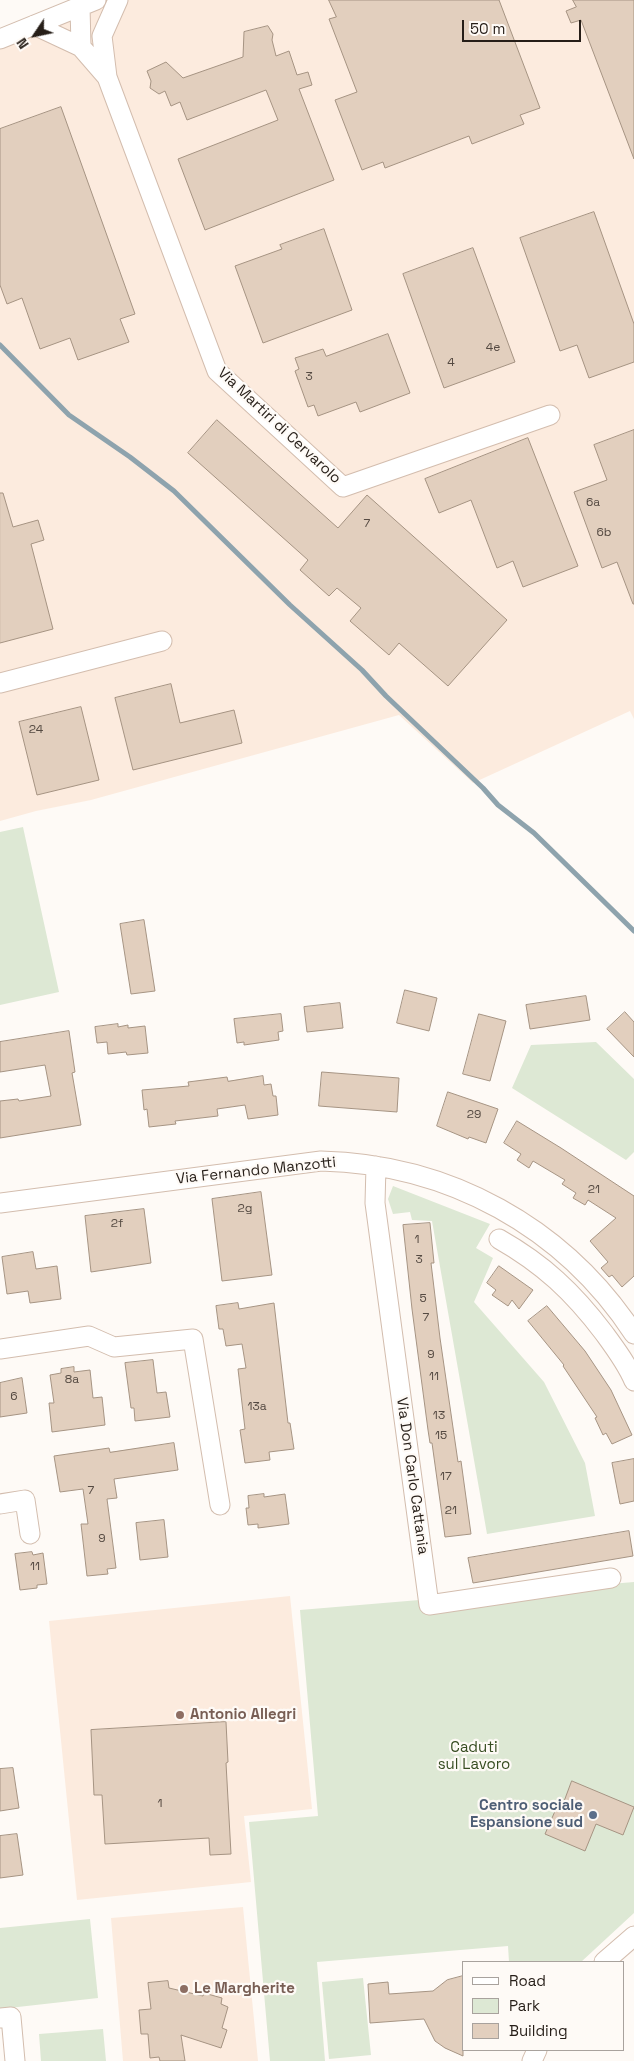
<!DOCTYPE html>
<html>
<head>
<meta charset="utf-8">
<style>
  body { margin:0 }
  #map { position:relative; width:634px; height:2061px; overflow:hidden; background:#fefaf6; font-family:"Space Grotesk",sans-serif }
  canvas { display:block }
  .legend { position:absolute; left:462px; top:1961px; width:162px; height:90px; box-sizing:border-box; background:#fefaf6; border:1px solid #a8a29d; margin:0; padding:6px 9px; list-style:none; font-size:15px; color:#261e18 }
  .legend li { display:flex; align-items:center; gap:10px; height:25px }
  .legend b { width:25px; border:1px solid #a8a29d }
  .north { position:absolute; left:10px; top:10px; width:50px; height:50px; -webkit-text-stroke:4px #fefaf6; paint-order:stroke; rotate:236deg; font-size:14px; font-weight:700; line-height:20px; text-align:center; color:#261e18 }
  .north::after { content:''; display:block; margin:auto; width:18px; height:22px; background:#261e18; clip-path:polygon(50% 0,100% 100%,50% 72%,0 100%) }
  .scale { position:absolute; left:462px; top:20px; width:119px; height:22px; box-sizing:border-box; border:2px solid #261e18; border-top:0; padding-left:6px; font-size:15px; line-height:18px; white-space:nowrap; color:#261e18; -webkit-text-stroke:4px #fefaf6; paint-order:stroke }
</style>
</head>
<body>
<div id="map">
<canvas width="634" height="2061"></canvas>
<ul class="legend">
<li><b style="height:6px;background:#fff"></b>Road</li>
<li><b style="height:14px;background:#dde8d4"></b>Park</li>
<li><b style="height:14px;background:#e2cfbe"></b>Building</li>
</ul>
<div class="north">N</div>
<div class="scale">50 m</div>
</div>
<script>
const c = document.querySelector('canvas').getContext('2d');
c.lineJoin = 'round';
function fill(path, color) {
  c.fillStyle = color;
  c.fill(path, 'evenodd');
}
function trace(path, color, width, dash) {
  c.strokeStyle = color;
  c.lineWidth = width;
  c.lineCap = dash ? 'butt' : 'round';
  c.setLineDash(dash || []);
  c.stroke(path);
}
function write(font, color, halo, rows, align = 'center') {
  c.font = font + ' "Space Grotesk",sans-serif';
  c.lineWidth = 4.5;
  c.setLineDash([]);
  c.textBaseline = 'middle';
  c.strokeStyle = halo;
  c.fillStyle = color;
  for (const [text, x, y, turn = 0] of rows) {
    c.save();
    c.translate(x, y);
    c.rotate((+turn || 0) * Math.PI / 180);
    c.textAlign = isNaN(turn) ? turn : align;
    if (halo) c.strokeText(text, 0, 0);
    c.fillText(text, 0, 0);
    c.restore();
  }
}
const built = new Path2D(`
  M101,0H634V719L630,711L473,783L399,715L91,800L36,811L0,821V44Z
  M290,1596L312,1809L244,1816L251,1882L77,1900L49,1621Z
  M243,1907L258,2061H123L111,1918Z`);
const green = new Path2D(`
  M23,827L59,992L0,1005V832Z
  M596,1042L634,1079V1152L626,1160L512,1088L531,1045Z
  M393,1186L490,1224L476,1248L493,1258L474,1302L544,1382L585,1463L595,1516L487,1534L432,1221L412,1220L410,1212L393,1214L388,1199Z
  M634,1582V1913L581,1962H509L508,1946L317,1962L325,2061H270L249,1822L318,1816L300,1610Z
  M90,1919L98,1998L0,2009V1928Z
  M363,1978L371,2055L329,2059L322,1982Z
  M103,2029L106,2061H41L39,2034Z`);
const stream = new Path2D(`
  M0,345L69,415L130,457L174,491L290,605L362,670L386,696L483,788L498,805L534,833L634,931`);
const building = new Path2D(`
  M329,0H499L540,108L520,115L524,124L472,144L469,136L385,168L383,162L362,170L335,100L357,92L329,19L336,17Z
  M573,0H634V159L581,20L571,23L566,11L576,7Z
  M268,26L273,34L272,40L276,56L289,51L297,75L308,72L312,85L299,89L334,180L205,230L178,159L278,120L266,90L187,120L180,102L171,106L165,91L159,94L150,88L151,81L147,71L166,62L183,78L243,57L244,32Z
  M61,107L135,314L120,319L129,342L78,360L70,338L40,349L22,298L7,304L0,285V129Z
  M594,212L634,324V362L589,378L577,345L560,351L520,238Z
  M324,229L352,310L263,343L235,266L282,249L280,245Z
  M473,248L515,362L444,388L403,274Z
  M388,334L410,393L360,412L356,402L318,416L314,405L308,407L295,371L299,369L295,358L323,349L326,356Z
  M217,420L338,528L367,495L507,620L448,686L399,643L389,655L350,621L361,608L337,588L329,596L300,570L308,560L188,453Z
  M634,430V604H633L617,562L602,568L574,492L607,480L594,445Z
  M528,438L578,566L523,587L513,561L497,568L471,500L439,513L425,479Z
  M0,493H3L13,527L38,520L44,540L31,544L53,629L0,643Z
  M171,684L180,723L234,710L242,743L133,770L115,698Z
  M81,707L99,780L37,795L19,722Z
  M144,920L155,991L131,994L120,924Z
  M405,990L437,998L429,1031L397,1023Z
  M586,996L590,1020L530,1029L526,1005Z
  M340,1003L343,1028L307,1032L304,1007Z
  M625,1012L634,1022V1057L607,1029Z
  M281,1014L283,1031L278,1032L279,1040L244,1045V1042L237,1043L234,1019Z
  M479,1014L506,1021L490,1081L463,1074Z
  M118,1024V1027L128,1025V1028L145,1026L148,1053L127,1055L126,1052L108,1054L107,1042L97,1043L95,1027Z
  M69,1031L75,1072L72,1073L81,1125L0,1138V1101L18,1099L19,1101L51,1096L45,1065L0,1072V1042Z
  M322,1072L399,1078L397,1112L319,1106Z
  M263,1076L264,1085L271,1084L273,1096H276L278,1115L248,1119L245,1105L217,1109L218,1116L175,1121L176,1124L149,1127L147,1109L144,1110L142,1090L189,1086L188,1082L227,1077L228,1081Z
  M448,1092L498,1109L486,1143L469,1137L468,1139L437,1126Z
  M517,1121L561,1148L634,1196V1276L622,1287L612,1275L609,1277L601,1268L608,1262L590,1241L616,1218L588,1200L585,1205L573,1198L576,1193L562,1184L565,1180L533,1161L529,1168L517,1160L521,1154L504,1143Z
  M261,1192L272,1275L222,1281L212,1199Z
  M144,1209L151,1263L91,1272L85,1216Z
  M430,1223L434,1263H431L440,1338L458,1462L461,1461L471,1534L445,1537L432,1443H430L428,1430L412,1309L403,1225Z
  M33,1252L36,1269L57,1266L61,1299L30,1303L28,1291L7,1294L2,1257Z
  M499,1266L533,1290L519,1309L512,1300L508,1306L492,1295L496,1290L487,1283Z
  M238,1303L239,1309L274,1303L288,1423H290L294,1449L269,1452L270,1460L245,1463L240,1430L245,1429L238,1369L246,1368L242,1344L226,1346L223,1329H219L216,1306Z
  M547,1306L585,1351L611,1390L632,1435L612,1444L606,1433L603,1435L595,1418L597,1417L563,1366L564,1365L528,1321Z
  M153,1360L157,1393L166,1392L170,1417L135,1421L134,1408H131L125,1363Z
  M74,1367V1372L90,1370L93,1398L102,1397L105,1425L52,1432L49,1403H54L50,1375L61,1373V1369Z
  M22,1378L27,1413L0,1417V1383Z
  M174,1443L178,1470L114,1479L117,1498L107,1499L116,1568L107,1569L108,1574L87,1576L81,1524H88L83,1489L60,1492L54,1456L109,1448L110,1452Z
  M634,1459V1501L620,1504L612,1463Z
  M264,1494V1497L285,1494L289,1524L258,1528V1524L248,1525L246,1508H249L248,1496Z
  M164,1520L168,1557L140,1560L136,1523Z
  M629,1531L633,1556L473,1583L468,1558Z
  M32,1552L33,1555L43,1553L47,1584L37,1585V1588L20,1590L15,1554Z
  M226,1722L228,1762L226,1763L231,1854L210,1855L209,1838L105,1844L102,1795H94L91,1730Z
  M13,1768L19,1808L0,1811V1769Z
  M572,1781L634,1807L623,1835L596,1824L585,1851L545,1834L559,1802L563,1803Z
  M17,1834L23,1875L0,1878V1836Z
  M463,1976V2056L445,2048L435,2041L424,2019L370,2023L368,1984L388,1982L389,1994L433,1991L447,1980Z
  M168,1981L169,1988L203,1996L204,1993L222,1998L221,2004L228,2007L222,2028L227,2030L221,2048L181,2035L185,2061H160L159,2057L150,2058L148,2034H141L139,2010L151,2009L148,1983Z`);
const minor = new Path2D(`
  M118,0L102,36L107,77L217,371L343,487L550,415
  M80,6L81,47
  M34,25L81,47L107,77
  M0,39L96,0
  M0,683L162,641
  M376,1166L375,1203L429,1605L611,1578
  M0,1203L321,1161C449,1164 564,1227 634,1334
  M499,1239C543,1264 573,1292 604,1333C615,1348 627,1364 634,1381
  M0,1349L89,1336L114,1347L193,1339L220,1505
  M0,1504L25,1500L30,1534
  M604,1962L634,1936
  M0,2018L11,2017L15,2061
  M532,2061L537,2050`);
const markers = [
  [180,1715,5,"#8d6e63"],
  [593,1815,5,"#5c6f8a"],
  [184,1989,5,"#8d6e63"]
];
const numberNames = [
  ["4e",493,348],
  ["4",451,363],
  ["3",309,377],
  ["6a",593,503],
  ["7",367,524],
  ["6b",604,533],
  ["24",36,730],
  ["29",474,1115],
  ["21",594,1190],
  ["2g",245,1209],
  ["2f",117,1224],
  ["1",417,1240],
  ["3",419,1260],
  ["5",423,1299],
  ["7",426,1318],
  ["9",431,1355],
  ["11",434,1377],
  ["8a",72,1380],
  ["6",14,1397],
  ["13a",257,1407],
  ["13",439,1416],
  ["15",441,1436],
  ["17",446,1477],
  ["7",91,1491],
  ["21",451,1511],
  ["9",102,1539],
  ["11",35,1567],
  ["1",160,1804]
];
const streetNames = [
  ["Via Martiri di Cervarolo",279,426,43],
  ["Via Fernando Manzotti",256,1171,-6],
  ["Via Don Carlo Cattania",412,1476,82]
];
const educationNames = [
  ["Antonio Allegri",190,1715],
  ["Le Margherite",194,1989]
];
const parkNames = [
  ["Caduti",474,1748],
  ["sul Lavoro",474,1765]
];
const serviceNames = [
  ["Centro sociale",583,1806],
  ["Espansione sud",583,1823]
];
fill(built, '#fcebde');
fill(green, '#dde8d4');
trace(stream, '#8ea3ad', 5);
fill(building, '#e2cfbe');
trace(building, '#a69483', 1);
trace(minor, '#d3bdae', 21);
trace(minor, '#fff', 19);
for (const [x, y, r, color] of markers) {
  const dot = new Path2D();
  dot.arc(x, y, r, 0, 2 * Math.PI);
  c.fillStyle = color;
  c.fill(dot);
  trace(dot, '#fefaf6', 2);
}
write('12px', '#554a42', null, numberNames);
write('15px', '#261e18', '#fefaf6', streetNames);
write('bold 15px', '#785e54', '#fefaf6', educationNames, 'left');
write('15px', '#364c20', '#fefaf6', parkNames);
write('bold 15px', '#4e5e75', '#fefaf6', serviceNames, 'right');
</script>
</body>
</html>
